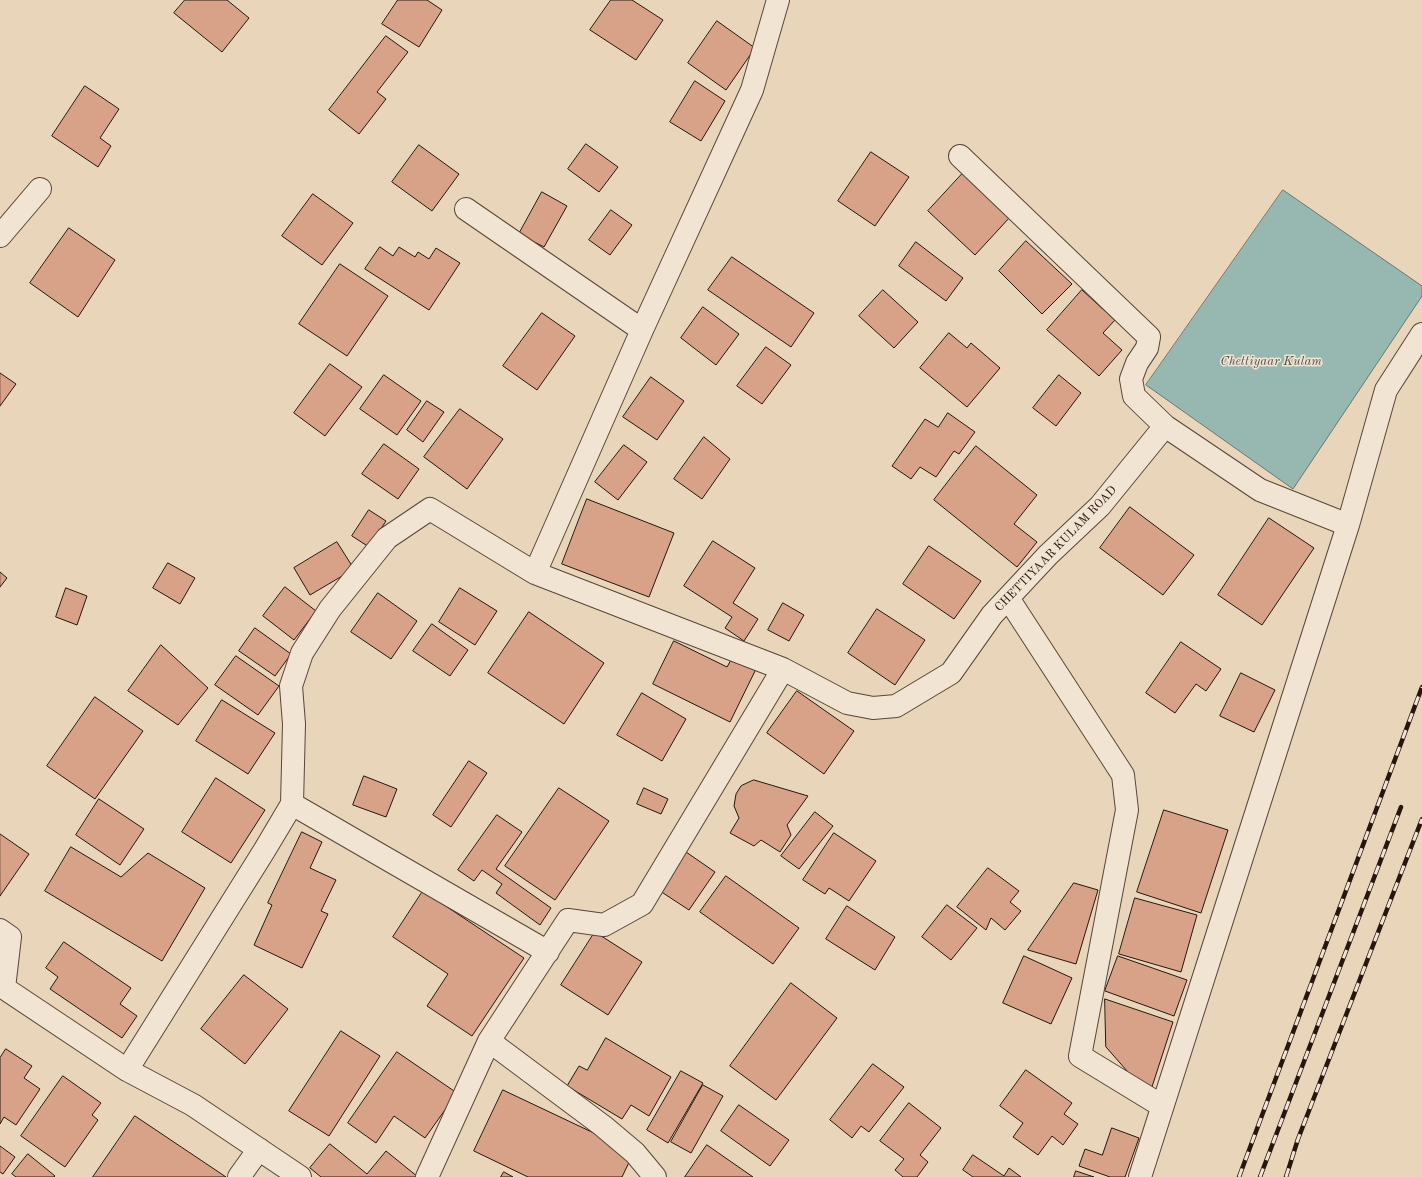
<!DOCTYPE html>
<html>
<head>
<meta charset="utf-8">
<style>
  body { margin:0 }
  canvas { display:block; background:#e9d5ba }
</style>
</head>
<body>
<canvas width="1422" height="1177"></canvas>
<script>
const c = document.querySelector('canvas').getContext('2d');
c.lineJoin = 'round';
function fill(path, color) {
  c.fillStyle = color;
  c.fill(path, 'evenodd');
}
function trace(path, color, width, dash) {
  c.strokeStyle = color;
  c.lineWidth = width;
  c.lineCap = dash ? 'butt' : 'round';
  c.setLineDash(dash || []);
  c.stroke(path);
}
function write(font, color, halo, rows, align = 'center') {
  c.font = font + ' "Old Standard TT",serif';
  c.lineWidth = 3;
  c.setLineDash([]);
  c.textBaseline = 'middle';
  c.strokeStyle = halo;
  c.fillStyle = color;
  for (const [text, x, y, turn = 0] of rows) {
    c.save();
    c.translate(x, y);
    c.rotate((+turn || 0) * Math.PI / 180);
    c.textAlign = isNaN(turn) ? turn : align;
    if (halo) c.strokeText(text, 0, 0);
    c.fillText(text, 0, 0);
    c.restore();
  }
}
const water = new Path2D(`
  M1283,190L1422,286V296L1293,489L1146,385Z`);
const building = new Path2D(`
  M185,0H227L249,18L222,52L174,13Z
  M398,0H427L442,10L419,47L382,24Z
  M611,0H632L663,20L636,60L590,30Z
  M717,21L755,48L726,90L688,63Z
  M386,36L408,52L377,92L386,99L359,134L329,110Z
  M695,81L725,101L701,141L670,122Z
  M85,86L119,109L100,138L111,146L98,167L52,136Z
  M586,144L618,167L599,192L568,169Z
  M419,145L459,174L432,211L392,182Z
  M871,152L909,177L875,226L838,201Z
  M964,172L1011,216L975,255L928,211Z
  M542,192L567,206L544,247L519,234Z
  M313,194L353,223L322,265L282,236Z
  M611,210L632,225L610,255L589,240Z
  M69,228L115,260L78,317L30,283Z
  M1026,241L1072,284L1042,314L999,271Z
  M916,242L963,278L946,301L899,266Z
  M380,247L393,256L399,247L415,257L418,252L429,259L436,248L460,263L429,310L365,269Z
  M732,257L814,313L791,347L708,290Z
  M340,264L388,296L347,356L299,324Z
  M883,290L918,322L894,348L859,316Z
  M1082,290L1115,320L1103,333L1122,350L1099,376L1047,330Z
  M703,307L739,334L716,365L681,338Z
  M542,313L575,336L537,390L503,366Z
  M949,333L967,348L971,343L1000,368L967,407L920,368Z
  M766,347L791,365L762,404L737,386Z
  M330,364L362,387L325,436L294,413Z
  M0,373L16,384L0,406Z
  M384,375L421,401L397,435L360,409Z
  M1059,375L1081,393L1056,426L1033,408Z
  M651,377L684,401L657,440L623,417Z
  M427,401L444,412L423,442L407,430Z
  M460,409L503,439L467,489L424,457Z
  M948,413L975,432L959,454L954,451L936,477L920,467L911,479L892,466L925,419L938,427Z
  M704,437L730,459L702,499L674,479Z
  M384,444L419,469L398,499L362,474Z
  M624,445L647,462L618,500L595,482Z
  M976,446L1037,495L1014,524L1037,542L1017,567L934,500Z
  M587,499L674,533L649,597L562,564Z
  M1130,507L1194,555L1163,595L1100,548Z
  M369,510L386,521L369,547L352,536Z
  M1269,518L1314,548L1262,625L1218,595Z
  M713,541L755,568L733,603L758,619L744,641L725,628L732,617L684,586Z
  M337,542L354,569L310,595L294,568Z
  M929,546L981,581L954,619L903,584Z
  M168,563L195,578L180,604L153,588Z
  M0,572L7,578L0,587Z
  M285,587L316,611L294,640L263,616Z
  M66,588L87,596L77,625L56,617Z
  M460,588L497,611L475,645L439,622Z
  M378,593L417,621L391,659L351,632Z
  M783,603L804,615L789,641L768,630Z
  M877,609L925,640L895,685L848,653Z
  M529,612L604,663L564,724L488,673Z
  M432,624L468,650L450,676L413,651Z
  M255,628L291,654L275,676L239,651Z
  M674,641L727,667L732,658L756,669L730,722L653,684Z
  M1181,642L1221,669L1206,691L1196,684L1175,713L1146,693Z
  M161,645L208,688L178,725L128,691Z
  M236,656L279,686L258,715L215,685Z
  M1241,673L1275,690L1254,732L1220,716Z
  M797,691L854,731L824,774L767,733Z
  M642,693L686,719L662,761L617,735Z
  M95,697L143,731L95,799L47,766Z
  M222,700L275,733L248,774L196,741Z
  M469,761L487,773L451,827L433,815Z
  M364,776L397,789L386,817L353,805Z
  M216,778L265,810L231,863L182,832Z
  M754,780L808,796L787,825L791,835L780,852L761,840L754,846L730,833L739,818L734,806L736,794L741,786Z
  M559,788L609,821L555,900L505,866Z
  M644,788L668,799L661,814L637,804Z
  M99,799L144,829L120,865L76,835Z
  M1164,810L1228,830L1201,913L1137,892Z
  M815,812L833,826L799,869L781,856Z
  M497,815L522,832L496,869L551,908L540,925L496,893L502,884L482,870L474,881L458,870Z
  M302,832L322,842L310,868L336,880L321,911L328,914L302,968L254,945L272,905L268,903Z
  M834,833L876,861L849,901L829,888L825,894L803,880Z
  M0,834L29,854L0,896Z
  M71,847L121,877L148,853L205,888L162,961L45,891Z
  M686,852L715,872L689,910L660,891Z
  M988,868L1019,891L1010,902L1021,911L1005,930L991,918L986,930L957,907Z
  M726,876L799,928L773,964L700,912Z
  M1074,883L1098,890L1076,964L1028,950Z
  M423,891L524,958L472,1036L427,1006L448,974L393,937Z
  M1135,898L1197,915L1181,972L1119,954Z
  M947,905L977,928L951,960L922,937Z
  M847,906L895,937L875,970L826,939Z
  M595,932L642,962L608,1015L561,985Z
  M64,942L131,988L120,1004L137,1016L122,1038L50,989L58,977L46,968Z
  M1024,956L1072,978L1051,1024L1003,1003Z
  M1118,956L1187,980L1174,1016L1105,991Z
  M244,975L288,1009L245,1064L201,1029Z
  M791,983L837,1018L776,1100L730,1066Z
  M1105,999L1173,1022L1149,1096L1106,1047Z
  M341,1031L380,1056L329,1136L289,1111Z
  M606,1038L671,1077L649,1116L631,1105L622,1119L567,1086L579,1066L587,1070Z
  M6,1049L32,1066L24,1078L40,1089L16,1125L4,1117L0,1124V1058Z
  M397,1052L457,1093L425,1138L394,1116L376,1143L348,1123Z
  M873,1064L904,1087L869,1132L861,1126L852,1138L830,1120Z
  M1026,1070L1072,1103L1064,1114L1078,1124L1063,1145L1052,1136L1038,1155L1013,1137L1023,1123L1000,1106Z
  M681,1071L703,1083L668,1143L647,1130Z
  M63,1076L101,1103L92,1115L98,1120L65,1167L21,1136Z
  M703,1085L723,1096L691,1153L671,1142Z
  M503,1090L634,1152L622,1177H528L474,1151Z
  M909,1103L941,1128L920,1155L928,1162L917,1177H903L895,1170L904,1159L880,1141Z
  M739,1105L789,1140L770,1166L721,1131Z
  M135,1116L226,1177H93Z
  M1112,1128L1139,1138L1125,1177H1110L1079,1166L1085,1149L1102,1155Z
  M330,1144L367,1174L386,1151L418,1177H321L310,1168Z
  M707,1145L753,1177H685Z
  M0,1146L15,1157L3,1174L0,1172Z
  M28,1154L55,1176L54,1177H16L12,1174Z
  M973,1155L1004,1176L1009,1168L1021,1177H973L963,1170Z
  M1076,1171L1094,1177H1074Z
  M504,1172L513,1177H501Z`);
const minor = new Path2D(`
  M960,156L1149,337L1147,348L1137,363L1131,379L1134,396L1165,426L1260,490L1348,525
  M466,209L642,330
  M0,236L40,189
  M1008,598L1123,775L1127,810L1080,1056L1162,1106
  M783,669L847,703L873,708L896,706L951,673L992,615L1048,555L1100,506L1165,426
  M292,804L548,952
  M0,930L10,937L4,988L127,1070L193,1105L300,1177
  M489,1041L603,1126L635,1153L655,1177
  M127,1070L264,851L292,804L294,724L291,686L302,653L330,609L387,538L430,509L535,573
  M239,1177L259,1149
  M427,1177L489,1041L568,920L604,925L642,904L783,669L535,573L642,330L752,90L778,0
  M1140,1177L1348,525L1386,390L1422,334`);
const rail = new Path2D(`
  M1239,1177L1422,687
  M1260,1177L1401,807
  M1286,1177L1298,1139L1422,819`);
const streetNames = [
  ["CHETTIYAAR KULAM ROAD",1056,549,-46]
];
const waterNames = [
  ["Chettiyaar Kulam",1271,362]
];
fill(water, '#97b8b1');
trace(water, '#6a776f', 1);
fill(building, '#d7a288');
trace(building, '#27160d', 1);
trace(minor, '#584638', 24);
trace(minor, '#f1e4d2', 22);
trace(rail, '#27160d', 4.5);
trace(rail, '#f1e4d2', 3, [9]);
write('12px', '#27160d', '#f1e4d2', streetNames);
write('italic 13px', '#4e4f46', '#f1e4d2', waterNames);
</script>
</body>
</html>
